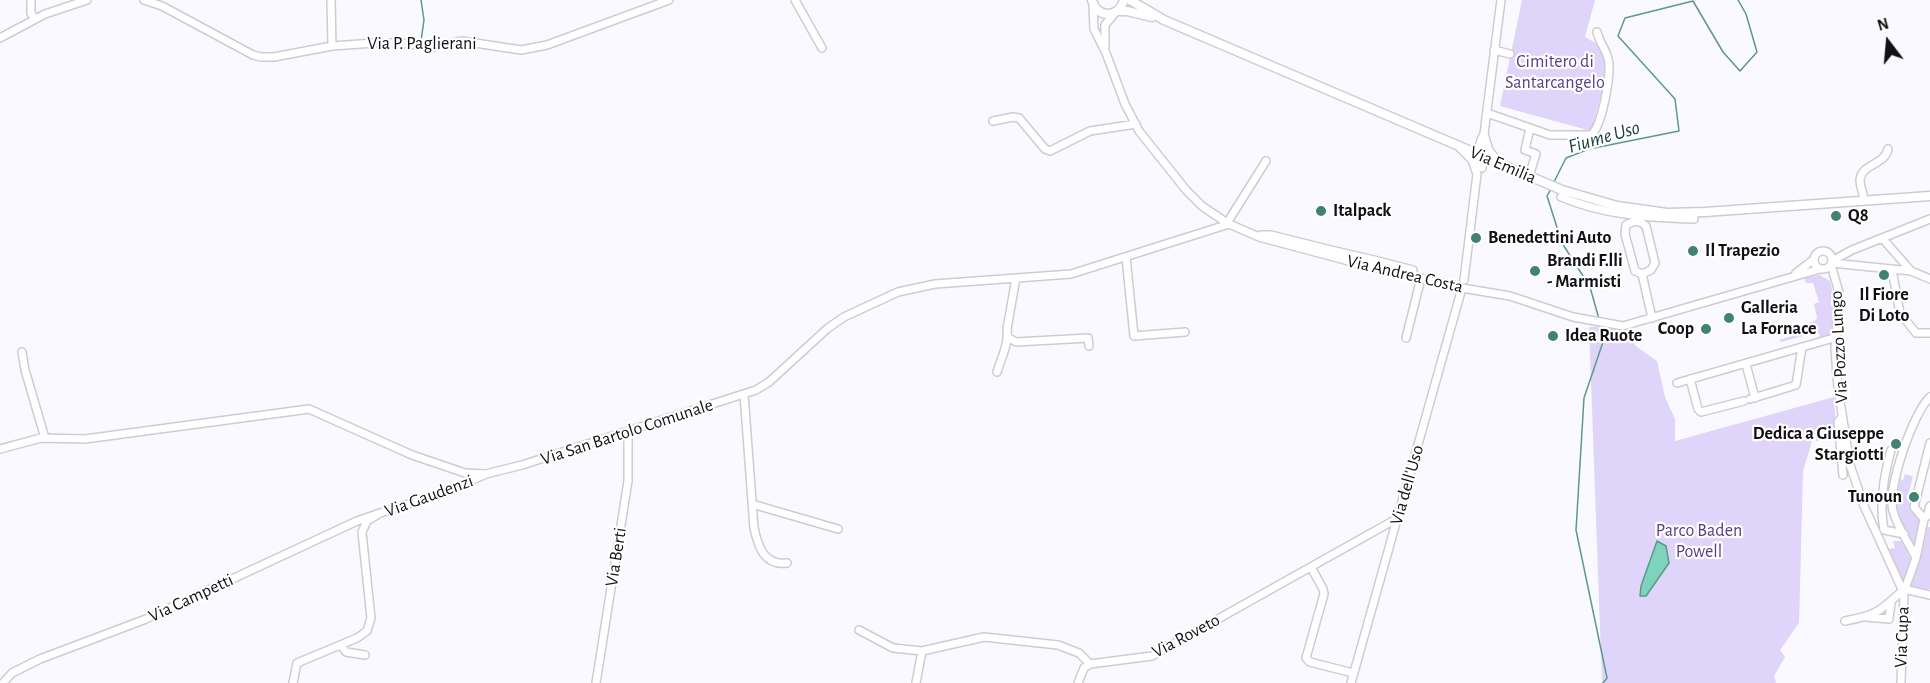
<!DOCTYPE html>
<html>
<head>
<meta charset="utf-8">
<style>
  body { margin:0 }
  #map { position:relative; width:1930px; height:683px; overflow:hidden; background:#faf9ff; font-family:"Alegreya Sans",sans-serif }
  canvas { display:block }
  .north { position:absolute; left:1858px; top:12px; width:60px; height:60px; -webkit-text-stroke:4px #fff; paint-order:stroke; rotate:344deg; font-size:16px; font-weight:700; line-height:24px; text-align:center; color:#111113 }
  .north::after { content:''; display:block; margin:auto; width:21px; height:27px; background:#111113; clip-path:polygon(50% 0,100% 100%,50% 72%,0 100%) }
</style>
</head>
<body>
<div id="map">
<canvas width="1930" height="683"></canvas>
<div class="north">N</div>
</div>
<script>
const c = document.querySelector('canvas').getContext('2d');
c.lineJoin = 'round';
function fill(path, color) {
  c.fillStyle = color;
  c.fill(path, 'evenodd');
}
function trace(path, color, width, dash) {
  c.strokeStyle = color;
  c.lineWidth = width;
  c.lineCap = dash ? 'butt' : 'round';
  c.setLineDash(dash || []);
  c.stroke(path);
}
function write(font, color, halo, rows, align = 'center') {
  c.font = font + ' "Alegreya Sans",sans-serif';
  c.lineWidth = 4.5;
  c.setLineDash([]);
  c.textBaseline = 'middle';
  c.strokeStyle = halo;
  c.fillStyle = color;
  for (const [text, x, y, turn = 0] of rows) {
    c.save();
    c.translate(x, y);
    c.rotate((+turn || 0) * Math.PI / 180);
    c.textAlign = isNaN(turn) ? turn : align;
    if (halo) c.strokeText(text, 0, 0);
    c.fillText(text, 0, 0);
    c.restore();
  }
}
const green = new Path2D(`
  M1522,0H1595L1585,37L1603,47L1609,67L1591,131L1500,106Z
  M1820,275L1830,281L1835,299H1831V305L1835,306L1833,334L1821,340L1818,332L1781,342L1779,340L1792,336L1790,328L1815,321L1817,318L1814,304L1819,302L1813,283H1806L1804,278Z
  M1616,325L1637,347L1657,361L1665,397L1675,419V441L1834,397L1837,439L1816,441V428L1803,471L1799,623L1780,650L1785,657L1774,676L1776,683H1602L1589,327Z
  M1905,474L1913,476L1908,497L1913,500L1911,511L1925,527H1930V589C1926,589 1919,590 1915,588C1899,583 1892,563 1888,549L1895,548L1893,541H1903L1910,558H1915L1893,513L1896,478L1903,480Z`);
const water = new Path2D(`
  M1657,541L1666,546L1669,563L1646,596H1640L1641,586Z`);
const stream = new Path2D(`
  M421,0L424,20L421,41
  M1554,182L1566,158L1589,149L1679,131L1675,99L1618,36L1625,18L1693,1L1723,52L1740,71L1757,52L1746,14L1738,0
  M1551,189L1547,196L1562,243L1590,287L1599,319
  M1600,324L1604,339L1584,398L1576,530L1607,678L1603,683`);
const minor = new Path2D(`
  M31,0V13L35,19
  M144,0L162,6L253,55L261,57H274L332,46L374,43H400L432,47L462,41L521,50L547,45L669,0
  M331,0L332,46
  M795,0L822,48
  M1093,5L1094,29L1106,53L1125,104L1139,131L1186,190L1202,206L1227,223L1259,237L1360,264L1462,288L1510,296L1573,317L1623,326L1820,269
  M0,38L45,14L87,0
  M1105,47V25L1114,14
  M1494,50L1510,54
  M1487,113L1550,135H1591C1602,127 1612,72 1608,58C1605,48 1599,41 1597,32
  M993,121L1013,117L1019,118L1045,149L1050,151L1090,131L1136,124
  M1460,148L1472,160L1477,174L1464,280
  M1499,163L1489,150L1484,134L1501,0
  M1477,168C1479,156 1477,145 1484,134
  M1482,168L1484,141
  M1529,176L1536,154L1525,150L1530,128
  M1561,197C1604,215 1648,218 1694,219V212
  M1864,199C1863,193 1860,186 1860,180C1861,164 1885,165 1888,149
  M1635,221L1642,223L1646,226L1655,263L1651,270L1642,274L1635,271L1625,234L1626,225Z
  M1227,223L1266,161
  M1261,235H1271L1331,250
  M1883,239L1911,271
  M1814 260a9 9 0 1 1 18 0a9 9 0 1 1-18 0Z
  M1331,252V250L1374,260
  M1126,257L1134,336L1185,332
  M1832,261L1852,250L1930,219
  M1832,263L1911,271L1930,279
  M1831,265L1839,292L1835,349L1838,388L1850,465L1864,506L1901,587
  M1372,267L1374,260L1413,270V276
  M1892,270L1900,313L1916,333H1930
  M1796,273L1813,260
  M1642,274L1652,318
  M1009,338L1016,342L1088,338L1089,346
  M1406,338L1421,278
  M22,352L25,370L45,438
  M1746,364L1755,398
  M997,372C1001,359 1009,343 1007,329L1016,278
  M1690,379L1698,409L1701,412L1744,401
  M1677,383L1837,337
  M744,394L754,528C758,546 764,566 787,563
  M1750,399L1796,385L1802,347
  M1842,417L1838,422L1843,475
  M0,449L41,438L85,439L309,409L412,455L465,473L486,474L522,465L756,390L769,382L828,328L844,317L898,292L935,284L1071,274L1229,224
  M1891,450C1884,475 1879,504 1884,530L1904,534
  M752,504L838,529
  M1924,519L1914,507L1930,443
  M1916,558C1909,543 1897,527 1893,511C1887,488 1913,413 1930,397
  M1311,567L1323,589L1324,594L1306,658L1310,662L1353,673
  M1906,586L1916,558L1924,519L1927,516L1930,506
  M1908,590L1930,595
  M1866,617L1889,619L1891,603
  M1845,621C1877,615 1879,612 1902,591
  M859,630L893,648L922,651L984,637L1058,645L1079,653L1090,664L1152,656L1398,518
  M341,645L346,652L365,655
  M3,683L12,673L40,659L146,619L357,521L380,513
  M293,683L297,663L357,638L367,631L371,618L362,532L367,521L380,513L434,496L484,475
  M596,683L628,481V431
  M916,683L922,651
  M1078,683L1084,668L1090,664
  M1351,683L1462,288
  M1901,683L1904,592`);
const major = new Path2D(`
  M1092,0C1097,19 1119,18 1124,0
  M1130,0L1164,20L1562,190L1617,206L1667,213L1705,212L1930,196
  M1118,11H1127L1152,17`);
const markers = [
  [1321,211,6,"#418272"],
  [1836,216,6,"#418272"],
  [1476,238,6,"#418272"],
  [1693,251,6,"#418272"],
  [1535,271,6,"#418272"],
  [1884,275,6,"#418272"],
  [1729,318,6,"#418272"],
  [1706,329,6,"#418272"],
  [1553,336,6,"#418272"],
  [1896,444,6,"#418272"],
  [1914,497,6,"#418272"]
];
const streetNames = [
  ["Via P. Paglierani",422,44],
  ["Via Emilia",1503,165,23],
  ["Via Andrea Costa",1405,274,13],
  ["Via Pozzo Lungo",1839,347,-93],
  ["Via San Bartolo Comunale",627,432,-18],
  ["Via dell'Uso",1407,485,-74],
  ["Via Gaudenzi",429,496,-20],
  ["Via Berti",616,557,-81],
  ["Via Campetti",191,598,-25],
  ["Via Roveto",1186,636,-28],
  ["Via Cupa",1902,637,-88]
];
const parkNames = [
  ["Cimitero di",1555,62],
  ["Santarcangelo",1555,83],
  ["Parco Baden",1699,531],
  ["Powell",1699,552]
];
const poiNames = [
  ["Italpack",1333,211],
  ["Q8",1848,216],
  ["Benedettini Auto",1488,238],
  ["Il Trapezio",1705,251],
  ["Brandi F.lli",1547,261],
  ["- Marmisti",1547,282],
  ["Il Fiore",1884,295,"center"],
  ["Di Loto",1884,316,"center"],
  ["Galleria",1741,308],
  ["La Fornace",1741,329],
  ["Coop",1694,329,"right"],
  ["Idea Ruote",1565,336],
  ["Dedica a Giuseppe",1884,434,"right"],
  ["Stargiotti",1884,455,"right"],
  ["Tunoun",1902,497,"right"]
];
const waterNames = [
  ["Fiume Uso",1604,137,-16]
];
fill(green, '#dfd5fb');
fill(water, '#7dd3bc');
trace(water, '#5d9989', 1.5);
trace(stream, '#5d9989', 1.5);
trace(minor, '#ceccd3', 10);
trace(major, '#ceccd3', 11);
trace(minor, '#fff', 7);
trace(major, '#fff', 8);
for (const [x, y, r, color] of markers) {
  const dot = new Path2D();
  dot.arc(x, y, r, 0, 2 * Math.PI);
  c.fillStyle = color;
  c.fill(dot);
  trace(dot, '#fff', 2);
}
write('18px', '#111113', '#fff', streetNames);
write('18px', '#583e88', '#fff', parkNames);
write('bold 18px', '#111113', '#fff', poiNames, 'left');
write('italic 20px', '#163e34', '#fff', waterNames);
</script>
</body>
</html>
